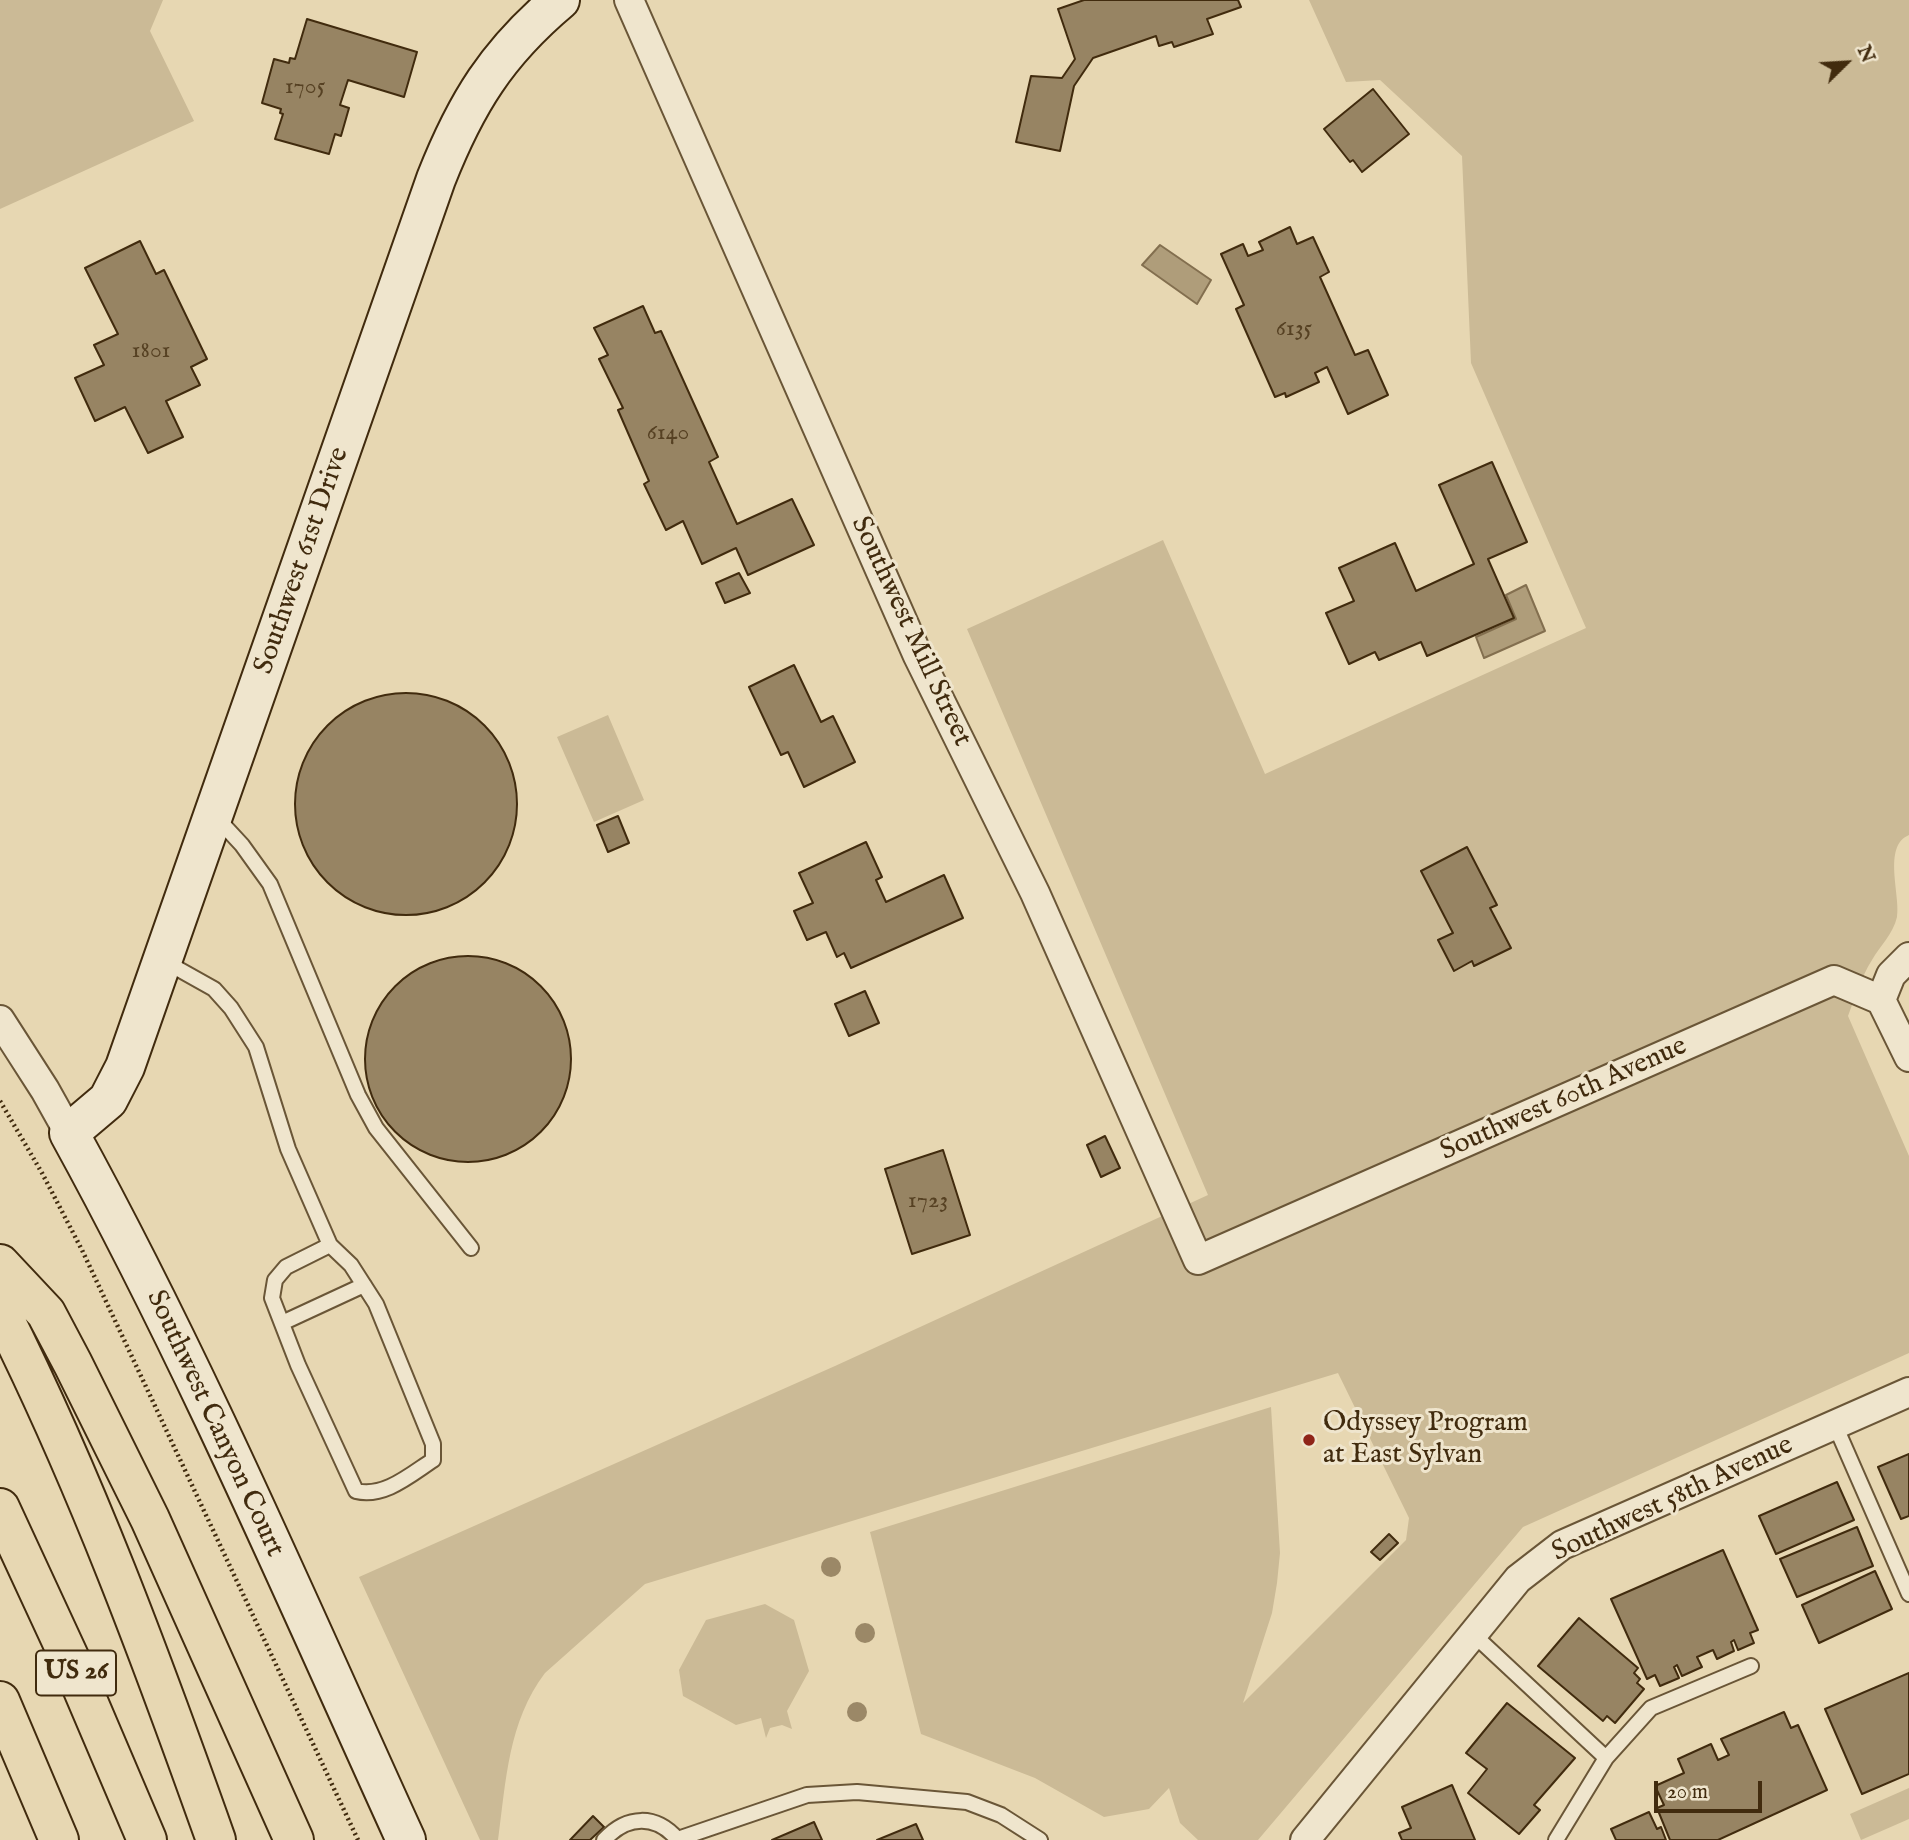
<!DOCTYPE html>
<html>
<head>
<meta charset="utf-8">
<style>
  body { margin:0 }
  #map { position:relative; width:1909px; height:1840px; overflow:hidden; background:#e7d7b2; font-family:"IM FELL English",serif }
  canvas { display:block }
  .north { position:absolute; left:1811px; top:28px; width:70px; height:70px; -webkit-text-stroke:5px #efe5cd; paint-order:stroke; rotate:66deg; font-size:19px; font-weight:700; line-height:28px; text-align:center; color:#412b0e }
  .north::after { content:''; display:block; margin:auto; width:24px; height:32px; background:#412b0e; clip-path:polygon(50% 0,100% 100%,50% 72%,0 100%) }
  .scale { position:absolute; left:1654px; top:1781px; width:108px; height:32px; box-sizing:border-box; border:4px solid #412b0e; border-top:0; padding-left:9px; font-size:21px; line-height:24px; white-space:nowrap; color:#412b0e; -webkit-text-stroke:5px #efe5cd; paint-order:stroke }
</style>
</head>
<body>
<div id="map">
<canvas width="1909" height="1840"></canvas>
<div class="north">N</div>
<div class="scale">20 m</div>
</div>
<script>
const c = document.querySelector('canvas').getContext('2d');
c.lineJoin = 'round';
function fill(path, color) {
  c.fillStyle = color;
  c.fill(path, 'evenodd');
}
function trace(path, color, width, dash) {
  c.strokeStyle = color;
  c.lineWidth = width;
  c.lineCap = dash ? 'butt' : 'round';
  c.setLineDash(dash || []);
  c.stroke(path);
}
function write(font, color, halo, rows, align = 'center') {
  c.font = font + ' "IM FELL English",serif';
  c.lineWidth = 6;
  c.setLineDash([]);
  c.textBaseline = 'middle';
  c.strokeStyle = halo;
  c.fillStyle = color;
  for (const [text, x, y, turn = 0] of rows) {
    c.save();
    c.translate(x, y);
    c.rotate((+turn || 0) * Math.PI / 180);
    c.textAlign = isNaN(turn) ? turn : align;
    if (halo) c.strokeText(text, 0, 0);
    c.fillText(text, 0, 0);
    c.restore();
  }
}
const green = new Path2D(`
  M0,0H163L150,31L194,121L0,209Z
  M1309,0H1909V835C1882,846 1901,896 1897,917C1893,934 1880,946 1872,960C1861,977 1855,998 1848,1016L1909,1156V1353L1523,1527L1258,1840H1198L1180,1823L1169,1788L1149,1809L1104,1817L1035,1778L921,1734L870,1532L1271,1407L1280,1553L1277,1583L1272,1613L1243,1703L1406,1540L1409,1518L1338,1373L645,1584L545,1673C508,1722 506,1781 498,1840H480L359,1577L835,1366L1208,1195L967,629L1163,540L1265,774L1586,628L1471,363L1462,156L1380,80L1346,82Z
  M608,715L644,800L594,822L557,737Z
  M765,1604L794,1620L809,1671L787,1711L792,1729L782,1725L770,1728L766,1738L761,1718L736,1725L683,1696L679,1670L706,1620Z
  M1909,1788V1819L1861,1840L1850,1814Z`);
const water = new Path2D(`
  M1160,245L1211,280L1197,304L1142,265Z
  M1526,585L1545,631L1484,658L1476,637L1516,619L1506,595Z`);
const building = new Path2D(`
  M1084,0H1238L1241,7L1207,19L1213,34L1174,47L1172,42L1159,46L1156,36L1093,58L1074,86L1060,151L1016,142L1031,76L1062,78L1075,59L1058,9Z
  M307,19L417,52L404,97L348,80L340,105L349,108L341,136L335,134L329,154L275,139L283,114L280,113L281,109L262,103L274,59L289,63L290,58L295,59Z
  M1373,89L1409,134L1362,172L1353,160L1350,162L1324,129Z
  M1290,227L1297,244L1313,237L1329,272L1320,277L1355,355L1368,350L1388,395L1348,414L1327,367L1315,373L1319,382L1286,397L1285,393L1275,397L1236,309L1244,305L1221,254L1243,244L1248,256L1263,250L1259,242Z
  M140,241L156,274L164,270L207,359L191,367L200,385L166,401L183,437L148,453L125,407L95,421L75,378L104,365L94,345L118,334L85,268Z
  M643,306L655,333L661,331L718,457L709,462L737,524L792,499L814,545L748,575L736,548L702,564L683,521L666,530L644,484L649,481L618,410L623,408L599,359L608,355L594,328Z
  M1492,462L1527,542L1488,559L1514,618L1427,656L1421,642L1379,660L1375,652L1349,664L1326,613L1354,601L1339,568L1395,543L1416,591L1474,564L1439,485Z
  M739,573L750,593L725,603L716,583Z
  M794,665L821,722L833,716L855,762L804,787L788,752L781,755L749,687Z
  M295 804a111 111 0 1 1 222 0a111 111 0 1 1-222 0Z
  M618,816L629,843L608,852L597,825Z
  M866,842L882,877L876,880L886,902L944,875L963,918L851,968L844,953L837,957L826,932L807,940L794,911L813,903L799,873Z
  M1467,847L1497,905L1490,908L1511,948L1474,966L1472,961L1454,971L1438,940L1453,933L1421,871Z
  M365 1059a103 103 0 1 1 206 0a103 103 0 1 1-206 0Z
  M865,991L879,1023L849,1036L835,1004Z
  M1105,1136L1120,1168L1101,1177L1087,1145Z
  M943,1150L970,1235L912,1254L885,1169Z
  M1909,1454V1516L1901,1519L1878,1467Z
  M1837,1482L1854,1520L1776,1554L1759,1516Z
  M1857,1527L1873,1566L1797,1597L1780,1559Z
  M1389,1534L1398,1543L1380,1560L1371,1552Z
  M1723,1550L1758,1630L1750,1633L1754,1643L1738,1650L1734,1640L1731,1642L1734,1651L1717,1659L1713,1650L1697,1657L1702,1667L1682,1676L1677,1665L1674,1667L1679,1678L1660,1686L1655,1675L1647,1679L1611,1599Z
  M1875,1571L1892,1609L1819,1643L1802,1605Z
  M1579,1618L1638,1668L1634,1673L1640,1679L1637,1683L1644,1689L1615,1723L1607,1716L1603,1721L1538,1666Z
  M1909,1673V1774L1862,1794L1825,1709Z
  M1507,1703L1575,1758L1534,1805L1540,1810L1519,1834L1468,1793L1487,1769L1466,1753Z
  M1784,1712L1791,1728L1798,1725L1827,1790L1718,1840H1670L1657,1808L1664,1805L1655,1786L1684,1773L1678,1759L1711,1744L1718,1760L1729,1755L1721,1739Z
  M1452,1785L1475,1840H1402L1399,1833L1411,1828L1402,1807Z
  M1649,1812L1657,1829L1661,1827L1666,1840H1616L1611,1829Z
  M593,1816L604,1827L590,1840H570Z
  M814,1822L822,1840H772Z
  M916,1824L923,1840H877Z`);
const path = new Path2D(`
  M0,1101L42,1173L82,1250L358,1840`);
const lane = new Path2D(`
  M217,818L242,845L270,884L358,1095L376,1128L471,1248
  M164,961L214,989L231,1008L256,1047L288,1149L330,1245L286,1267L275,1280L272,1298L298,1365L356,1491C384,1498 410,1475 433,1460V1444L376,1304L351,1265L330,1245
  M282,1323L364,1285
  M1835,1425L1909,1594
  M1473,1634L1606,1758
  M678,1839L807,1795L857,1792L967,1802L1001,1815L1040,1840
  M604,1840C627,1815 656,1814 678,1840
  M1556,1840L1606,1758L1651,1708L1751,1666`);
const street = new Path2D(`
  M629,0L918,656L1035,893L1198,1260L1834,980L1881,1000
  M1881,1000L1909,1057
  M1881,1000L1891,975L1909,957
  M0,1020L45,1090L69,1133
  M1305,1840L1518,1579L1562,1545L1909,1392`);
const secondary = new Path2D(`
  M406,1840C298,1603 195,1362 69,1133L108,1100L125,1067L436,179C466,103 497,53 560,0`);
const highway = new Path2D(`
  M0,1264L46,1313L73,1364L150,1519L294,1840
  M0,1310C86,1481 152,1660 216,1840
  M0,1508L69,1657L147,1840
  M0,1701L59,1840`);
const trees = [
  [831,1567],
  [865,1633],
  [857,1712]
];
const markers = [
  [1309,1440,7,"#8f2418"]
];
const numberNames = [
  ["1705",305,88],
  ["6135",1294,330],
  ["1801",151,352],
  ["6140",668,434],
  ["1723",928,1202]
];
const shields = [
  [76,1673,80]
];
const shieldNames = [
  ["US 26",76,1673]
];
const streetNames = [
  ["Southwest 61st Drive",303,561,-71],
  ["Southwest Mill Street",910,632,65],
  ["Southwest 60th Avenue",1564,1100,-24],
  ["Southwest Canyon Court",214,1424,65],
  ["Southwest 58th Avenue",1673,1500,-25]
];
const poiNames = [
  ["Odyssey Program",1323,1424],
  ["at East Sylvan",1323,1456]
];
fill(green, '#cbba96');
fill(water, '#af9d7a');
trace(water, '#836f4f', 2);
fill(building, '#978463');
trace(building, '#412b0e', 2);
trace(lane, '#6a5637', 18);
trace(street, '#6a5637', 32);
trace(secondary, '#412b0e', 42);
trace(highway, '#412b0e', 42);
trace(path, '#412b0e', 4.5, [2, 3.5]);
trace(lane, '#efe5cd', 14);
trace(street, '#efe5cd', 28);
trace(secondary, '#efe5cd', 38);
trace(highway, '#e7d7b2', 38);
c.fillStyle = '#9b8867';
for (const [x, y] of trees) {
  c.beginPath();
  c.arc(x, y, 10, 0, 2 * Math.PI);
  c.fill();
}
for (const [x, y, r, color] of markers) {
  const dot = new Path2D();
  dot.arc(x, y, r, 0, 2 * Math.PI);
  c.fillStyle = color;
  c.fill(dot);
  trace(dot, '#efe5cd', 2.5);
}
write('24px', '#564123', null, numberNames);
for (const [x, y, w] of shields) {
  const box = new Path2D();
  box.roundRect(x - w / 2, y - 22.5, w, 45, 5);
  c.fillStyle = '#efe5cd';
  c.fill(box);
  trace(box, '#412b0e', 2);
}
write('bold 26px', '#412b0e', null, shieldNames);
write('28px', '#412b0e', '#efe5cd', streetNames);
write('28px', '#412b0e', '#efe5cd', poiNames, 'left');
</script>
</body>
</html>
